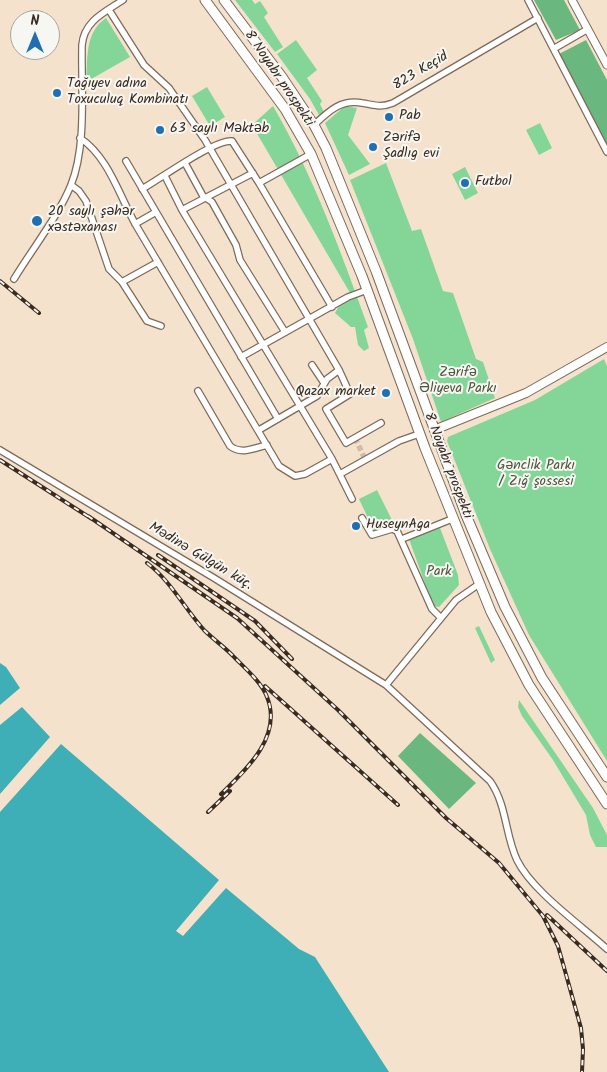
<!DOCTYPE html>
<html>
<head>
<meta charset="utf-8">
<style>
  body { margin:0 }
  #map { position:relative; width:607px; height:1072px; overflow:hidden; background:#f4e2cc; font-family:Kalam,sans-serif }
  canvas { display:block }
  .north { position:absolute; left:10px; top:10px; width:50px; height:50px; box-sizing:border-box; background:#f6f6f2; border:1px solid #aba49d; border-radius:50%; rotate:0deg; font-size:14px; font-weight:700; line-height:20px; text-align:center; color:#3b2a1e }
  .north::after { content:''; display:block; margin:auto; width:18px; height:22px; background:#1f6fb2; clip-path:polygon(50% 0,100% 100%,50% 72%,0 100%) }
</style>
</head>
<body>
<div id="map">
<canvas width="607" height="1072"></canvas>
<div class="north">N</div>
</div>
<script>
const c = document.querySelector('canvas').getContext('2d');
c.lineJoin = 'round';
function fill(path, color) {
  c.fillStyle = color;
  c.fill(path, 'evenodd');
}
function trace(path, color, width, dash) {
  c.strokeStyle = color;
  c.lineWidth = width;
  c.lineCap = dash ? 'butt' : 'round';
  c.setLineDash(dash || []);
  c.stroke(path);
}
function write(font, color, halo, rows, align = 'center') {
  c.font = font + ' Kalam,sans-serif';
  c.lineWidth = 4;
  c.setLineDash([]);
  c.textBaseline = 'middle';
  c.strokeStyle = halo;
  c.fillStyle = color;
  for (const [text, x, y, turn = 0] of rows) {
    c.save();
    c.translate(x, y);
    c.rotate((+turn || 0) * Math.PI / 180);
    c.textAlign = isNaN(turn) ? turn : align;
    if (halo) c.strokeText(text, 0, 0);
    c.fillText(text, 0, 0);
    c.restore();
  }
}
const green = new Path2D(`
  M235,0H252L255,4L260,1L268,13L264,17L283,47L275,52Z
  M106,18L130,57L86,82C88,59 84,33 106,18Z
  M296,40L317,70L307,78L322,101L320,104L324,112L319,115L310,99L277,54Z
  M207,87L225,117L210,126L192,96Z
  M273,106C313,175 341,252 368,327L364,330L369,348L364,351L358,345L355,327H351L335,313L339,306L353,298L252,125Z
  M345,106L357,108L348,135L370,164L349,175L325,123Z
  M540,123L552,148L539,155L526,130Z
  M386,163L412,231L421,229L443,291L453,293L476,359L483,362L495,398L441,422L413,339L350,180Z
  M465,167L478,193L465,200L452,174Z
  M604,359L607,366V761L529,635L490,549L447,441L448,437L535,400Z
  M377,490L394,524L375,533L359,499Z
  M440,528L458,575L459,585L439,607L433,606L409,539Z
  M479,626L495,660L491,663L475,628Z
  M519,700L593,808L607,835V847H596L590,835L586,815L553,760L522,716L518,707Z`);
const forest = new Path2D(`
  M534,0H564L580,30L556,40Z
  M586,40L607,80V147L559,54Z
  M420,733L476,783L449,809L398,756Z`);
const water = new Path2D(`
  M0,663L6,667L20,688L0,705Z
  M22,707L50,737L0,794V725Z
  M61,744L219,880L176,931L183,936L226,888L299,949L315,957L389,1072H0V812Z`);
const minorTunnel = new Path2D(`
  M355,438L365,459`);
const minor = new Path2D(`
  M528,0L607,152
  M109,10L144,65L169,88L205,140L339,370L350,394L326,409L346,443L381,423
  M555,48L588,29
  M314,125C329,111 341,99 362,103C375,105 380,108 393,103L538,18
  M80,138C109,157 120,198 137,227C184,307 232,386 279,466L295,476L305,474L332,459
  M126,161L278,419
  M185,163L203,196L212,202L236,245L240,260L285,332
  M165,176L182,210L332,459L352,499
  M259,183L311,154
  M71,185L79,191L86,201L109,269L122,282L147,321L161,326
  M142,189C160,179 215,139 232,141L259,183L332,307
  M182,210L253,173
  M135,224L156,212
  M14,279C32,249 58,217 71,185C87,145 81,88 82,45C84,21 105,12 123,0
  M122,282L158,262
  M241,357L348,297L367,290
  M312,365L324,383
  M198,391L230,446C241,455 255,448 267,445
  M259,430L317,396L327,379L339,370
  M0,450L214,578L386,685
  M340,474L399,441L419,434
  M362,518L372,535L392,529L397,531L432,609L441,618
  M402,539L452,519
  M479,584L456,600L386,685L490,781C507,805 505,835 517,860C532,891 581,925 607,949`);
const tertiary = new Path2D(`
  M572,0L607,65`);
const secondary = new Path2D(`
  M434,430L526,393L607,347`);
const trunk = new Path2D(`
  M205,0L285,109L311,154L362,276L425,448L491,612L529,685L607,804
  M224,0L282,77L314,125L326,148L376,271L466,515L505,607L542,678L607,777`);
const rail = new Path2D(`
  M0,281L39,313
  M0,460L92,519
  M88,516L237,618L338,710L446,818L499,863L543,916L558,946L581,1028L583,1049L582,1072
  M158,555L255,621L292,659
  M147,563C170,580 185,609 204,630C214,640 226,648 235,658C246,669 262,683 267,697C283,736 246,770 221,794
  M265,686L398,805
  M208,812L230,791
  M547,915L607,971`);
const markers = [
  [57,93,5,"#1f6fb2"],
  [389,117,5,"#1f6fb2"],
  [160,130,5,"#1f6fb2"],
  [373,147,5,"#1f6fb2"],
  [465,183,5,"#1f6fb2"],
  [37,221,6,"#1f6fb2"],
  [386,393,5,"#1f6fb2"],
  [356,526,5,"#1f6fb2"]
];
const streetNames = [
  ["823 Keçid",421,72,-31],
  ["8 Noyabr prospekti",278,79,56],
  ["8 Noyabr prospekti",447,466,69],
  ["Mədinə Gülgün küç.",200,557,31]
];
const poiNames = [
  ["Tağıyev adına",67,85],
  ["Toxuculuq Kombinatı",67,101],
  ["Pab",399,117],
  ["63 saylı Məktəb",170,130],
  ["Zərifə",383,139],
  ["Şadlıg evi",383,155],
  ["Futbol",475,183],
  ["20 saylı şəhər",48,213],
  ["xəstəxanası",48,229],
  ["Qazax market",376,393,"right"],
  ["HuseynAga",366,526]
];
const parkNames = [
  ["Zərifə",458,374],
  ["Əliyeva Parkı",458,390],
  ["Gənclik Parkı",536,467],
  ["/ Zığ şossesi",536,483],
  ["Park",439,573]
];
fill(green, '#84d698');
fill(forest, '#6bb780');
fill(water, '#3eafb6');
trace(minorTunnel, '#cfbda9', 5.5, [5.5, 3]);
trace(minor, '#7c6a5b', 8);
trace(tertiary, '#7c6a5b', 9);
trace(secondary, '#7c6a5b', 10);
trace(trunk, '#7c6a5b', 11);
trace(minor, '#fff', 5.5);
trace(tertiary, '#fff', 7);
trace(secondary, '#fff', 8);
trace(trunk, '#fff', 9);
trace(rail, '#3b2a1e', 4);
trace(rail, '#f6f6f2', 2, [5.5]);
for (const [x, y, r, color] of markers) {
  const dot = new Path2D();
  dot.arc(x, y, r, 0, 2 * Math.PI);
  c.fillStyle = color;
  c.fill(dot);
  trace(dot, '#f6f6f2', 2);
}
write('14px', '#3b2a1e', '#f6f6f2', streetNames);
write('14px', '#3b2a1e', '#f6f6f2', poiNames, 'left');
write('14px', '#4d553c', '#f6f6f2', parkNames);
</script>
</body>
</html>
